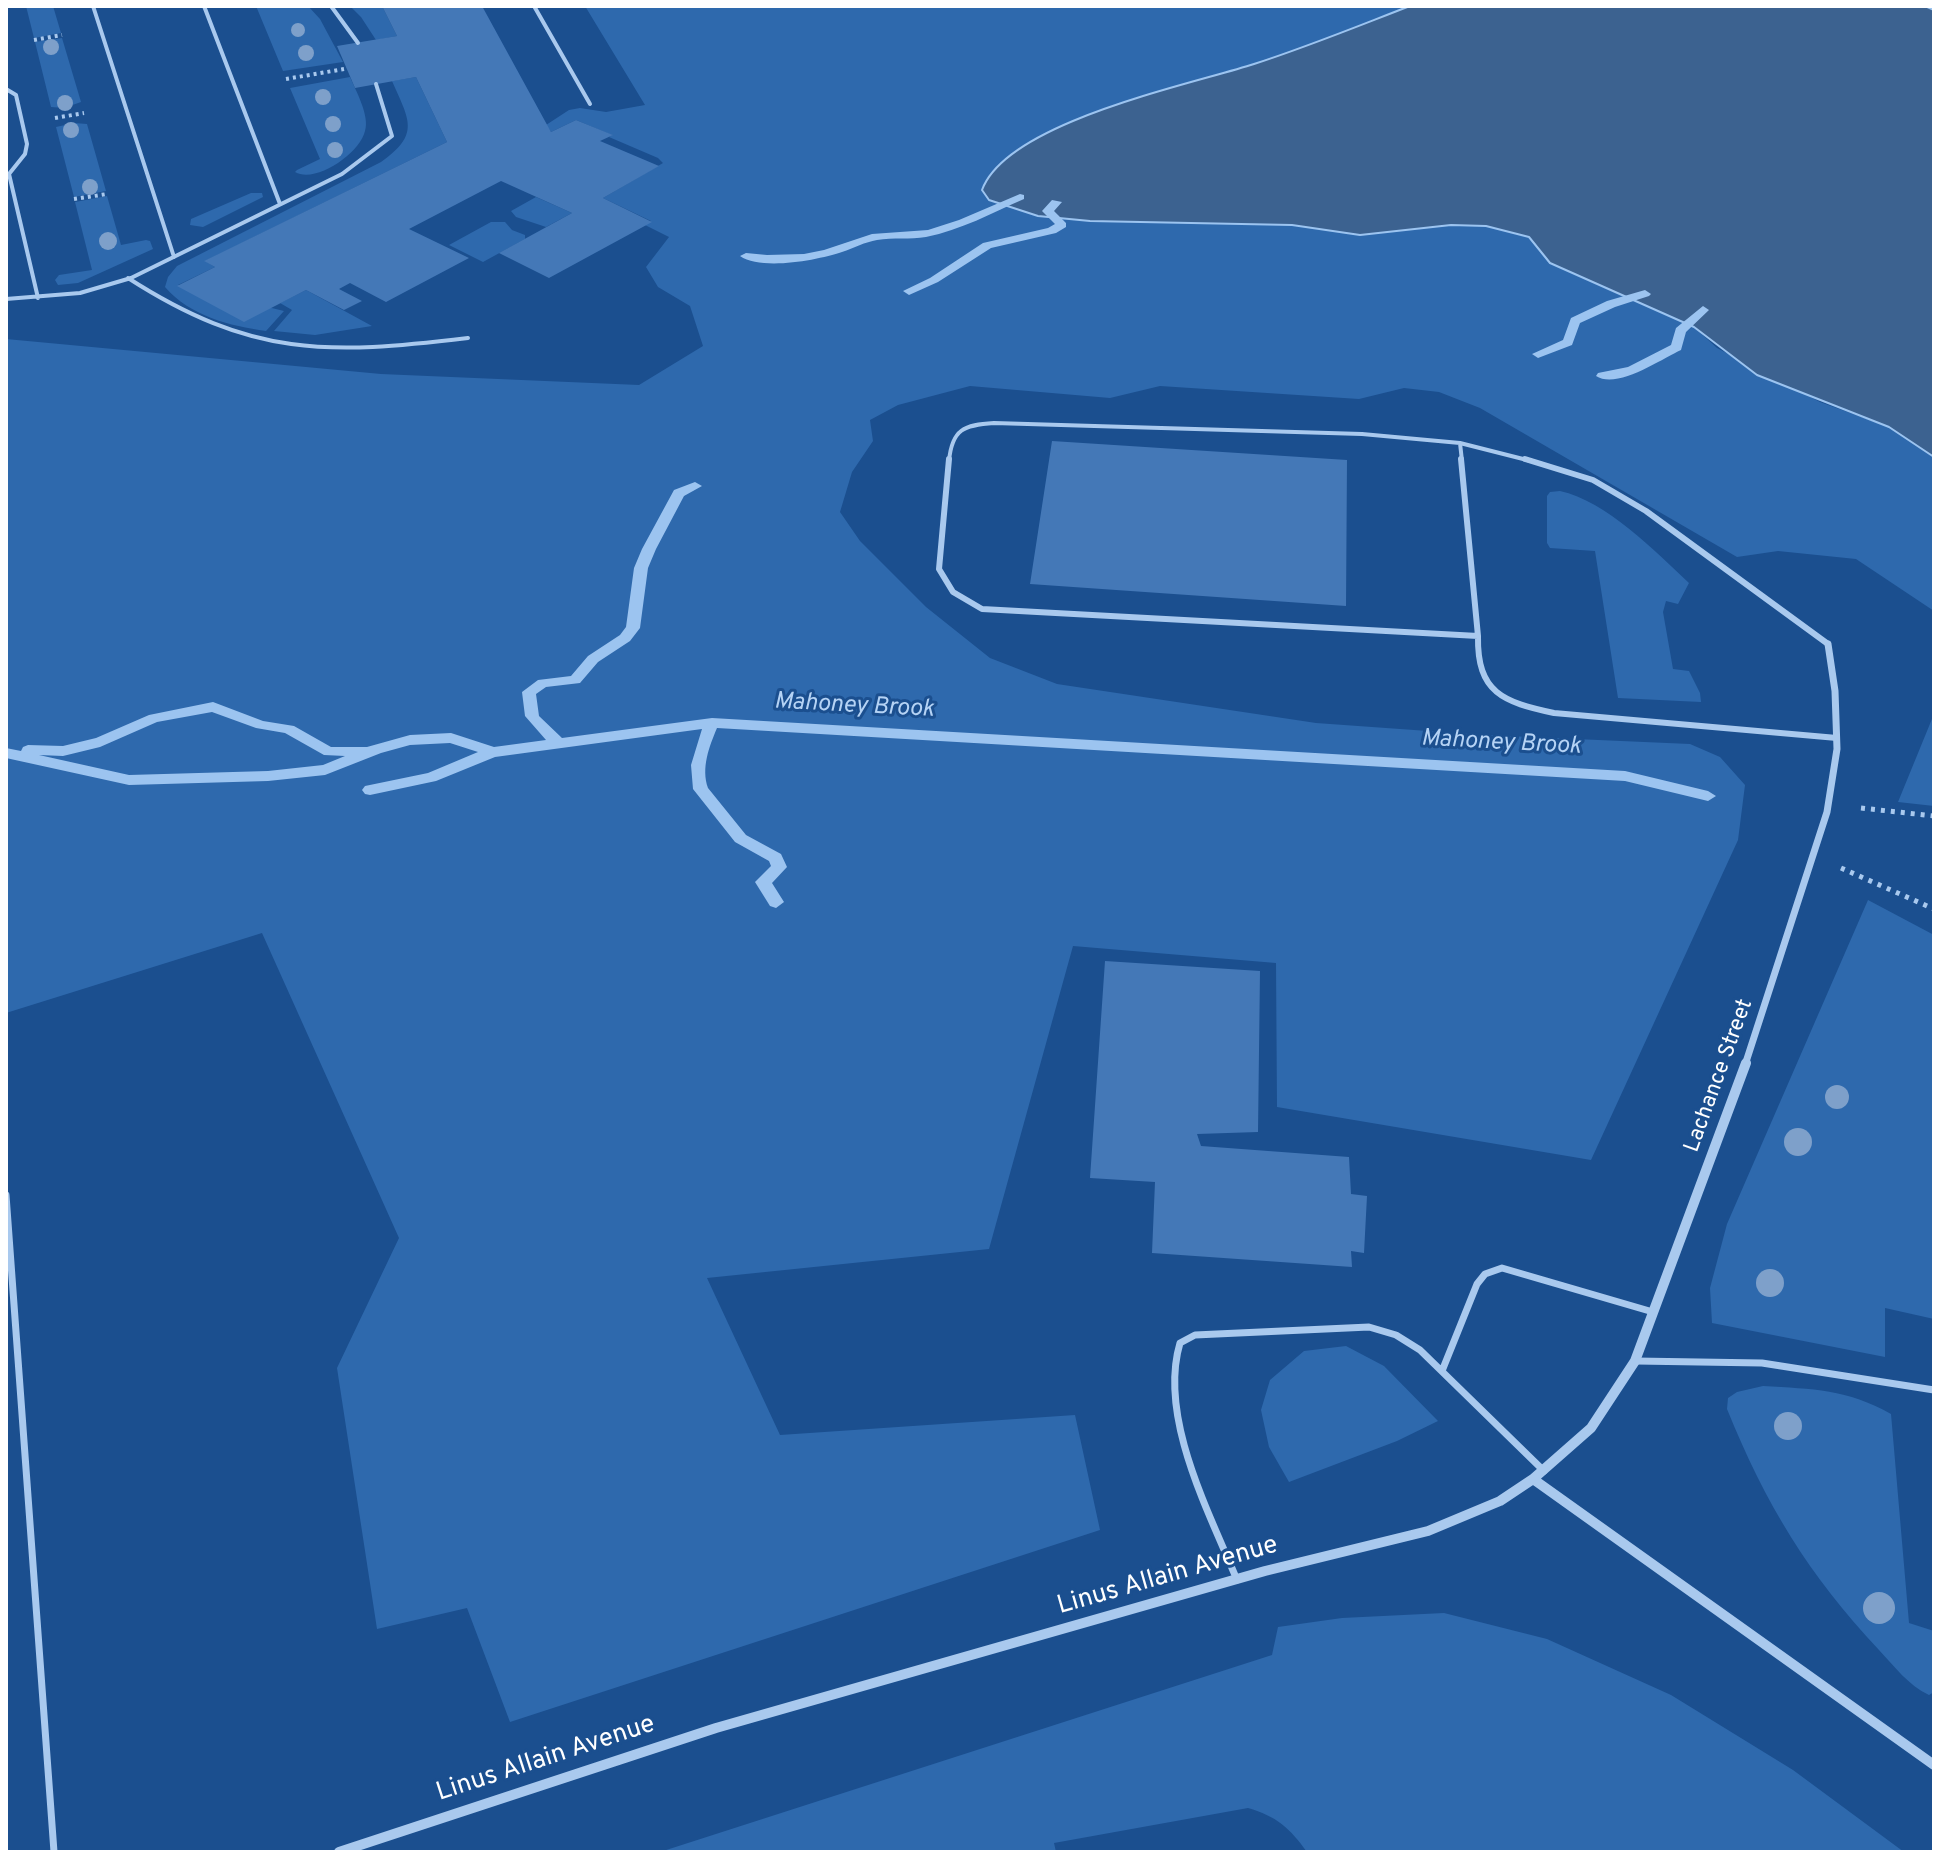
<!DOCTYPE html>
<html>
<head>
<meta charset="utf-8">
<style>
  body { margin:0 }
  #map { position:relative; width:1940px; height:1858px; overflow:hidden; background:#1b4f8f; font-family:Overpass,sans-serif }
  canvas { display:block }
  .frame { position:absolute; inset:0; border:8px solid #fff; pointer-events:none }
</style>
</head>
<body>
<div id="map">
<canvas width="1940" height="1858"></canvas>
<div class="frame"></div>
</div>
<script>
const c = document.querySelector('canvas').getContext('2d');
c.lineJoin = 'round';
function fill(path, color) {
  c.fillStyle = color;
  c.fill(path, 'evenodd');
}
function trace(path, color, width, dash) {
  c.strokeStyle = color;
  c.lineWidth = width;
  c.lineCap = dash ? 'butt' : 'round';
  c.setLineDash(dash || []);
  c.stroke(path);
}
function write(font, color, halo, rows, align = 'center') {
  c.font = font + ' Overpass,sans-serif';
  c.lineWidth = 6;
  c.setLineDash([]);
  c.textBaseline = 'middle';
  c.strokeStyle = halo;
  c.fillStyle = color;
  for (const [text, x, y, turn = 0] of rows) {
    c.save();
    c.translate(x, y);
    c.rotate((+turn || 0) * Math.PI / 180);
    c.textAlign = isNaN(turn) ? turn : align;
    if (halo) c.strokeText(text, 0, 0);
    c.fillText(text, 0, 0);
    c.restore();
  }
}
const green = new Path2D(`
  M26,6H53L61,33L34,38Z
  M256,6H308L320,19L343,62L283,71Z
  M350,6H382L397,36L376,40L361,17Z
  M585,6H1505L1292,225L1360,235L1451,225L1486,226L1529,237L1551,263L1694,327L1717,348L1820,402L1889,427L1934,457V611L1856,559L1778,551L1737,557L1480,408L1439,392L1404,388L1359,399L1160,386L1110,398L970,386L898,405L870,420L873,441L852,472L840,512L860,541L926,607L990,658L1057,684L1316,723L1484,735L1690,744L1720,757L1745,785L1738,840L1591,1160L1277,1107L1276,963L1073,946L989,1249L707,1278L780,1435L1075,1415L1100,1530L510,1722L467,1608L377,1629L337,1368L399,1238L262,933L6,1013V339L381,374L639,385L703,346L690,306L658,287L646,267L669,237L645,225L651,221L603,198L663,163L658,158L609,137L612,135L576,120L551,132L546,125L569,110L580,108L606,112L645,105Z
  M62,38L81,102L64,108L51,107L35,42Z
  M350,77C356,91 370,116 365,131C360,153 316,184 295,172L297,170L320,159L290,88Z
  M416,77L447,142L205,261L215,267L178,285L284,311L266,331C230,326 190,316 165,287L168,277L177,266L381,162C421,134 409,120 392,81Z
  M74,123L87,124L106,191L74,197L56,127Z
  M251,193H262L263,197L203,227L190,225L191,219Z
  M107,196L121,245L146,240L150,241L153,249L78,283L58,285L55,280L59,275L92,270L75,202Z
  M536,197L572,213L546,227L516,217L511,211Z
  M491,222H505L512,230L525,235V239L483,262L449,245Z
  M306,290L372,326L315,335L274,331L292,310L280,303Z
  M1560,491C1606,501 1655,551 1689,583L1678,604L1666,601L1663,612L1673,669L1689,671L1700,693L1701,702L1618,698L1595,551L1550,548L1547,543V496L1550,492Z
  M1934,714V806L1898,802Z
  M1868,900L1934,935V1319L1885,1308V1357L1712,1323L1710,1288L1727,1224Z
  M1346,1346L1384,1366L1438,1421L1397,1441L1289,1482L1269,1447L1261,1410L1270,1380L1304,1351Z
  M1763,1386C1813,1389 1847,1389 1891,1414L1909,1623L1934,1631V1692L1929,1695C1908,1685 1895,1667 1879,1650C1808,1574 1766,1505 1727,1409L1728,1398L1737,1392Z
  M1444,1613L1547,1639L1671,1695L1793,1770L1904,1852H1307C1290,1828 1276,1816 1248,1808L1054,1843L1056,1852H660L1272,1655L1278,1627L1342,1618Z`);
const water = new Path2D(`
  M1410,6H1925L1934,10V457L1889,427L1757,375L1694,327L1550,263L1529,237L1486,226L1451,225L1360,235L1292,225L1090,221L1038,216L989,200L982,190C1007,122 1189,85 1254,64C1307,47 1358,26 1410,6Z`);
const stream = new Path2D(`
  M1020,194L1024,195V199C992,213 961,230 926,237C910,240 893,237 877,240C865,242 854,248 842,252C818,260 762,271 740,256L746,253L767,255L804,254L824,250L872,234L928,230L959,220Z
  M1052,200L1062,202L1054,211L1066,223V227L1056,233L991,248L938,282L909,295L903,291L930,278L983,243L1048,228L1055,224L1042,211Z
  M1645,290L1651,294L1649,296L1615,307L1580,323L1572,345L1538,358L1532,354L1563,340L1571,318L1607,301Z
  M1703,306L1709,310L1686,332L1681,350C1661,359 1617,390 1596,376L1598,373L1628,367L1671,345L1676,328Z
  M695,482L702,486L684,496L656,549L648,568L640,628L630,641L598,662L580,683L546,687L536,694L539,716L562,738L712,718L1625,771L1708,791L1716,796L1708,801L1625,781L717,728C709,747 701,768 708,788L746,835L781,854L787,867L772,883L784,902L776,908L770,906L755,882L771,866L769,861L735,842L693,789L691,765L702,729L495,757L436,781L370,795L365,794L362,790L365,786L428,773L478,752L450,743L410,745L381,753L325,775L268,781L129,785L6,758V748L21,751L23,747L28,745L63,746L96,738L149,715L213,702L263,721L294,726L331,747H367L410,735L451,733L494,747L546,740L525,716L522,692L538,680L571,676L588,656L620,635L626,627L634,568L642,549L674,490ZM212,712L256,728L285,733L324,755L345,756L323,765L268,771L129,775L39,755L63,756L100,747L157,722Z`);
const building = new Path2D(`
  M382,6H482L551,132L576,120L613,135L600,141L659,166L603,198L652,222L549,278L499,253L572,213L501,181L409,229L469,258L386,302L350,283L339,289L362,301L344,310L306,290L244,322L177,286L215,267L204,261L447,142L416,77L355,88L337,46L397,36Z
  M1052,441L1347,460L1346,606L1030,584Z
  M1105,961L1260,971L1258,1132L1197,1134L1201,1146L1349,1157L1351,1194L1367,1196L1364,1253L1351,1251L1352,1267L1152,1253L1155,1182L1090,1178Z`);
const pathFar1 = new Path2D(`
  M34,40L62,35
  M286,79L344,69
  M55,118L84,113
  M74,199L107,194`);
const path = new Path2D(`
  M1861,808L1934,816
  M1841,868L1934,909`);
const laneFar2 = new Path2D(`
  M93,6L174,257
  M204,6L280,204
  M331,6L358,43
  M534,6L590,104
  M6,89L16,95L27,144L25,154L9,174L38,298
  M128,278C251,357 327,355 468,338
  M6,299L80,293L131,278L342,174L392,136L376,84
  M1460,443L1531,461
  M1460,443L1462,461
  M949,461C952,429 964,425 994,423L1362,434L1460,443`);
const laneFar1 = new Path2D(`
  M949,459L939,569L953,592L982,609L1478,636L1461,459
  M1525,459L1593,480L1646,511L1828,644
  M1478,636C1477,693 1503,702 1554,713L1837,738`);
const lane = new Path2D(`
  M6,1195L54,1852
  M1636,1361L1762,1363L1934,1390
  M1442,1371L1477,1284L1485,1274L1502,1268L1653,1312
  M1237,1580C1209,1512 1158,1417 1180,1343L1195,1335L1369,1327L1396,1335L1420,1350L1544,1471`);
const streetFar1 = new Path2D(`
  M1745,1065L1827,812L1837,749L1835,691L1828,644`);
const street = new Path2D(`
  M1533,1479L1591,1428L1635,1361L1746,1063
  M339,1852L716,1728L1265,1571L1428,1531L1500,1501L1533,1479L1934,1765`);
const trees = [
  [298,30,7],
  [51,47,8],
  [306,53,8],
  [323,97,8],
  [65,103,8],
  [333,124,8],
  [71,130,8],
  [335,150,8],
  [90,187,8],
  [108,241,9],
  [1837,1097,12],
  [1798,1142,14],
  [1770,1283,14],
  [1788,1426,14],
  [1879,1608,16]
];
const streetNames = [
  ["Lachance Street",1720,1076,-70]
];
const waterNames = [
  ["Mahoney Brook",854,707,3],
  ["Mahoney Brook",1501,744,3]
];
const nearStreetnames = [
  ["Linus Allain Avenue",1168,1577,-16],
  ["Linus Allain Avenue",546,1760,-18]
];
fill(green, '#2e69ad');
fill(water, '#3c6290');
trace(water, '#9cc4f0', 2);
fill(stream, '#9cc4f0');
fill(building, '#4478b7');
trace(pathFar1, '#a9c9ee', 4, [3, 4]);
trace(path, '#a9c9ee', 5, [4, 6]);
trace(laneFar2, '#a9c9ee', 4);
trace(laneFar1, '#a9c9ee', 6);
trace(lane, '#a9c9ee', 7);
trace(streetFar1, '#a9c9ee', 7);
trace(street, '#a9c9ee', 10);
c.fillStyle = '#7ea0ca';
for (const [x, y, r] of trees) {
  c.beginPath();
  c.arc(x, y, r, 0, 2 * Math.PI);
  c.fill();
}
write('22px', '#fff', '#1b4f8f', streetNames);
write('italic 24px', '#b5d3f5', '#1b4f8f', waterNames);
write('26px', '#fff', '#1b4f8f', nearStreetnames);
</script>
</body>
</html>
